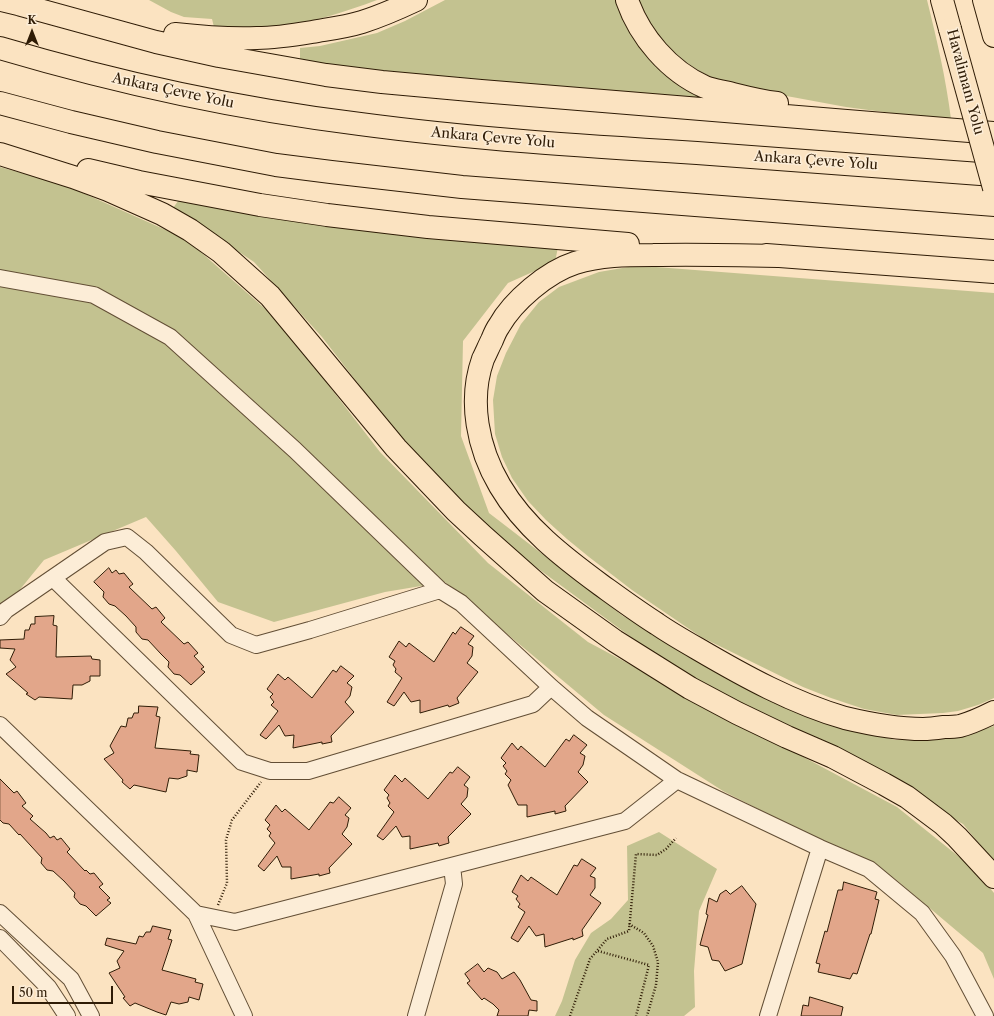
<!DOCTYPE html>
<html>
<head>
<meta charset="utf-8">
<style>
  body { margin:0 }
  #map { position:relative; width:994px; height:1016px; overflow:hidden; background:#fbe3c1; font-family:"Libre Caslon Text",serif }
  canvas { display:block }
  .north { position:absolute; left:12px; top:12px; width:40px; height:40px; -webkit-text-stroke:3px #fcedd7; paint-order:stroke; rotate:0deg; font-size:11px; font-weight:700; line-height:16px; text-align:center; color:#2f1c06 }
  .north::after { content:''; display:block; margin:auto; width:14px; height:18px; background:#2f1c06; clip-path:polygon(50% 0,100% 100%,50% 72%,0 100%) }
  .scale { position:absolute; left:12px; top:986px; width:101px; height:18px; box-sizing:border-box; border:2px solid #2f1c06; border-top:0; padding-left:5px; font-size:12px; line-height:14px; white-space:nowrap; color:#2f1c06; -webkit-text-stroke:3px #fcedd7; paint-order:stroke }
</style>
</head>
<body>
<div id="map">
<canvas width="994" height="1016"></canvas>
<div class="north">K</div>
<div class="scale">50 m</div>
</div>
<script>
const c = document.querySelector('canvas').getContext('2d');
c.lineJoin = 'round';
function fill(path, color) {
  c.fillStyle = color;
  c.fill(path, 'evenodd');
}
function trace(path, color, width, dash) {
  c.strokeStyle = color;
  c.lineWidth = width;
  c.lineCap = dash ? 'butt' : 'round';
  c.setLineDash(dash || []);
  c.stroke(path);
}
function write(font, color, halo, rows, align = 'center') {
  c.font = font + ' "Libre Caslon Text",serif';
  c.lineWidth = 3;
  c.setLineDash([]);
  c.textBaseline = 'middle';
  c.strokeStyle = halo;
  c.fillStyle = color;
  for (const [text, x, y, turn = 0] of rows) {
    c.save();
    c.translate(x, y);
    c.rotate((+turn || 0) * Math.PI / 180);
    c.textAlign = isNaN(turn) ? turn : align;
    if (halo) c.strokeText(text, 0, 0);
    c.fillText(text, 0, 0);
    c.restore();
  }
}
const green = new Path2D(`
  M149,0H377C345,12 313,22 279,27C258,29 236,29 215,31L212,19L184,17L171,12Z
  M445,0H618L706,93L704,105L300,64V48L320,46L377,33L405,21Z
  M639,0H927C937,40 946,79 951,119C916,116 881,112 846,107C828,104 810,100 792,97C760,91 724,86 696,69C668,51 652,30 639,0Z
  M0,167L65,185L186,239L279,321L380,452L488,563L588,642L897,807L973,868L994,893V979L983,953L894,878L723,791L604,715L445,582L385,592L274,622L218,602L176,551L146,517L44,560L0,614Z
  M181,197L558,247L555,262L508,283L463,341L461,436L489,513L623,616L810,718L895,740L959,737L994,726V862L963,824L812,740L673,668L487,531L387,421L322,337L254,262L173,208Z
  M628,267H656L994,293V698L978,705L958,711L943,713L897,715L864,709L831,698L803,687L701,637L632,590L589,557L567,539L546,520L528,501L512,478L502,457L495,434L493,400L497,376L506,353L521,324L539,302L559,287L599,272Z
  M659,832L717,869L699,911L694,971L695,1007L684,1016H555L562,1001L575,960L591,933L611,919L628,900L627,846Z`);
const building = new Path2D(`
  M109,568L112,573L116,570L119,574L124,573L133,584L129,587L152,609L156,607L165,618L161,622L184,644L188,642L198,653L194,656L204,667L201,669L205,672L191,685L180,675L174,674L168,667L169,662L161,654L148,640L142,639L136,632V627L126,616L115,606L109,604L103,597L104,592L94,582Z
  M54,616L53,625L57,626L56,657L91,656L92,659L100,660V676H90V681L82,685H73L72,699L39,697L35,700L26,694L28,693L6,674L16,667L10,660L15,649L0,648V640L24,639L25,630H29L31,624H35V617Z
  M461,627L474,636L468,644L473,647L472,656L467,663L478,672L457,698L459,703L449,707L448,705L420,713V700L411,702L404,692L394,706L387,702L402,678L395,672L396,669L393,665L395,661L389,657L399,641L406,647L409,643L434,662L453,632L455,634Z
  M341,666L354,676L347,683L352,687L350,696L345,702L354,712L331,736L332,742L322,744V742L293,748L294,735L285,736L279,725L266,739L260,735L278,711L271,705L274,702L270,697L273,694L267,689L278,674L285,680L288,677L312,698L333,670L336,672Z
  M139,706L158,707L156,716L160,717L155,748L191,751L190,754L199,755L197,772L187,770V776L178,779L169,778L166,792L134,785L130,789L122,782L123,780L104,759L114,753L110,746L121,726L126,727L128,718H132L134,713H138Z
  M574,735L587,745L580,753L585,756L583,765L578,772L588,782L565,806L566,811L555,814V811L527,817V805H518L508,785L511,780L505,774L507,771L503,766L506,763L501,758L512,743L518,750L521,746L545,767L566,739L569,741Z
  M458,767L470,777L464,785L468,788L467,797L461,804L471,814L448,837L449,843L439,846L438,843L410,849V836L402,837L396,826L383,840L377,836L394,812L388,806L390,803L387,798L389,795L384,790L395,775L402,782L405,778L428,799L450,772L452,773Z
  M0,779L14,793L17,791L26,803L22,806L33,816L30,819L46,833L50,838L54,836L57,840L61,838L70,849L67,852L85,871L86,870L90,874L94,873L103,884L99,887L110,898L107,900L111,903L96,916L86,906L80,904L74,897L75,893L64,881L53,871L47,870L41,863L42,858L20,834L19,835L9,824L3,823L0,820Z
  M339,797L351,808L345,815L349,818L347,827L342,834L352,844L329,868L330,873L319,876V874L291,879V867H282L277,856L264,871L258,866L275,843L269,836L271,833L267,829L270,825L265,820L276,805L282,812L285,809L309,830L330,802L333,803Z
  M582,859L596,868L590,876L595,878V888L590,895L601,903L582,930L583,936L573,940V938L545,947L544,934L536,936L529,926L518,942L511,938L525,912L518,907L520,904L516,899L518,896L512,892L521,875L528,881L531,877L557,895L574,865L577,866Z
  M844,882L877,892L875,899L879,900L871,934H870L857,974L853,973L850,979L818,972L820,964L816,963L825,931L827,932L838,890H842Z
  M742,886L756,904L742,964L725,971L719,961L712,960L708,947L700,945L708,915L706,914L709,898L717,902L720,894L726,890L730,894Z
  M153,926L171,930L168,939L172,940L162,970L196,979L195,982L203,984L199,1000L189,997L188,1002L179,1004L171,1002L166,1015L157,1012L135,1003L130,1006L123,998L125,997L109,973L120,968L117,961L124,951L105,945L107,938L136,944L139,936L143,937L146,932H150Z
  M478,964L484,972L488,968L497,972L502,979L514,972L520,980L531,1000L537,1001V1011L529,1010L528,1016H497L499,1010L493,1004L484,998L482,1000L467,983L470,981L465,974Z
  M810,997L843,1007L841,1016H801L803,1005L808,1006Z`);
const path = new Path2D(`
  M218,905L227,883L226,840L232,820L261,782
  M629,924L644,933L653,946L658,962L656,985L647,1016
  M598,951L649,965L636,1016
  M570,1016L590,959L607,939L629,931L636,854L657,855L666,849L676,838`);
const minor = new Path2D(`
  M0,278L94,295L170,337L295,450L440,590L461,603L551,687L587,718L677,780L820,848L869,869L922,913L953,956L985,1016
  M53,578L242,762L270,771H308L533,704L551,687
  M0,617L6,610L105,542L127,537L146,552L231,635L256,645L310,630L440,590
  M0,725L196,914L235,922L625,821L677,780
  M0,913L71,979L91,1016
  M196,914L244,1016
  M0,938L48,987L67,1016
  M416,1016L454,884L452,866
  M768,1016L820,848`);
const highway = new Path2D(`
  M1,0L35,8
  M627,0C640,37 669,71 705,87C712,90 721,91 729,93C745,97 760,101 777,103
  M942,0L950,29
  M984,0L994,36
  M21,5L156,42L219,56L326,75L382,82L481,91L994,133
  M175,34C202,37 230,39 257,38C276,38 294,35 312,32C329,29 346,27 362,22C381,16 399,8 416,0
  M0,48C118,83 238,109 360,124C472,139 584,146 697,153C796,160 895,167 994,175
  M0,103L71,122L157,142L276,165L331,172L462,187L994,228
  M0,154L73,177L108,190L162,214L190,230L221,252L270,296L396,448L456,511L483,536L545,591L615,641L690,688L737,713L787,737L833,757L884,784L907,797L943,824L957,837L994,877
  M88,170L139,182L260,205L327,215L428,227L628,244
  M766,255L994,272
  M780,256C737,255 695,254 653,255C627,255 600,255 575,263C547,272 513,301 499,326C496,330 494,335 492,340C489,346 486,353 483,359C468,401 478,449 500,486C524,527 563,557 601,585C619,598 638,612 657,624C670,633 684,641 698,649C744,676 793,703 845,718C870,724 897,729 923,729C930,729 937,728 944,727C949,727 955,727 960,726C971,723 984,717 994,712`);
const highwayBridge = new Path2D(`
  M950,29L994,188`);
const streetNames = [
  ["Havalimanı Yolu",965,82,75],
  ["Ankara Çevre Yolu",173,91,12],
  ["Ankara Çevre Yolu",493,138,5],
  ["Ankara Çevre Yolu",816,161,4]
];
fill(green, '#c3c290');
fill(building, '#e2a68a');
trace(building, '#2f1c06', 1);
trace(minor, '#624e35', 18);
trace(highway, '#2f1c06', 24);
trace(path, '#2f1c06', 2.5, [1, 2]);
trace(minor, '#fcedd7', 16);
trace(highway, '#fbe3c1', 22);
trace(highwayBridge, '#2f1c06', 24, []);
trace(highwayBridge, '#fbe3c1', 22);
write('14px', '#2f1c06', '#fcedd7', streetNames);
</script>
</body>
</html>
